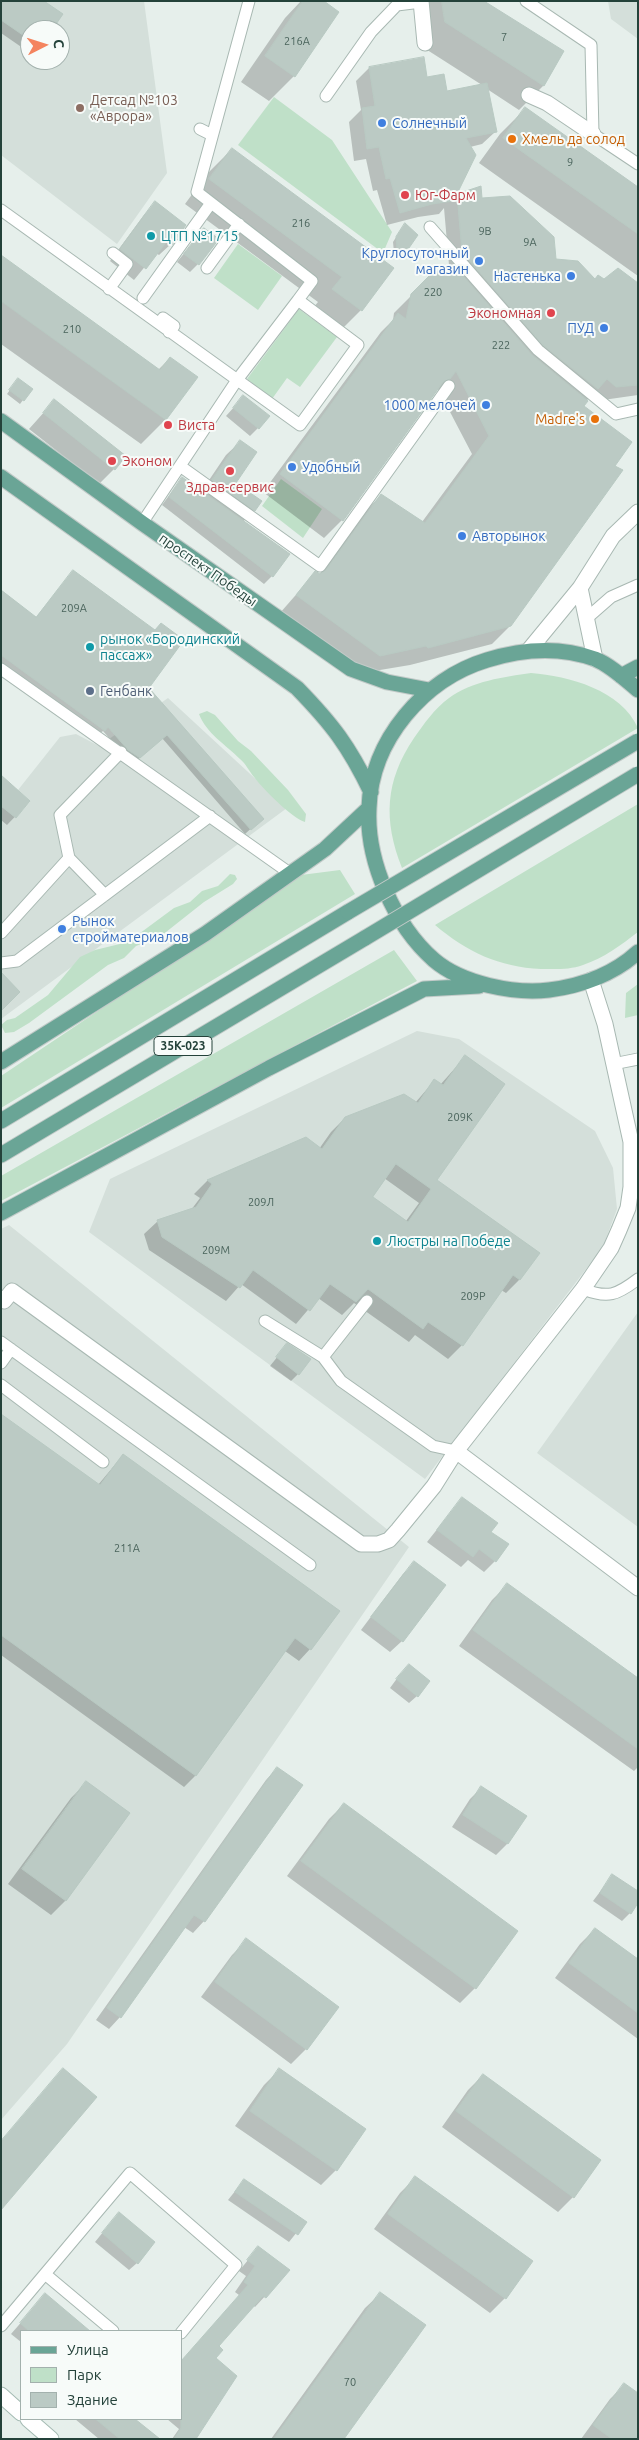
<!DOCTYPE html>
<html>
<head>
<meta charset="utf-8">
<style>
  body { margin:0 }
  #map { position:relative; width:639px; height:2440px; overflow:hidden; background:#e6efeb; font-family:Ubuntu,sans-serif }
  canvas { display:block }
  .frame { position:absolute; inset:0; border:2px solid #24423a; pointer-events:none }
  .legend { position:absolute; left:20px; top:2330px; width:162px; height:90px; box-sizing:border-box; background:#f7fbf9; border:1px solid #a3b1ad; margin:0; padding:6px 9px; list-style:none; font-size:15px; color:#24423a }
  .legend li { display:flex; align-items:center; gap:10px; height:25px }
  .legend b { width:25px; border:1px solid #a3b1ad }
  .north { position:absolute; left:20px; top:20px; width:50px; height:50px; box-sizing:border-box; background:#f7fbf9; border:1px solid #a3b1ad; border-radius:50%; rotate:85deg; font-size:14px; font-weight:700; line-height:20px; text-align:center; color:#24423a }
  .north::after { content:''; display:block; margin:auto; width:18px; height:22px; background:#f4845f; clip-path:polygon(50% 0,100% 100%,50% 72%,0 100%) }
</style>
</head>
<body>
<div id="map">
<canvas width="639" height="2440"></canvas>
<div class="frame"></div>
<ul class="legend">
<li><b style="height:6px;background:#6aa596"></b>Улица</li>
<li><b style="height:14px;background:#bfe0c8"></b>Парк</li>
<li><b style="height:14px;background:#bbcac4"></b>Здание</li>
</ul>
<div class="north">С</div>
</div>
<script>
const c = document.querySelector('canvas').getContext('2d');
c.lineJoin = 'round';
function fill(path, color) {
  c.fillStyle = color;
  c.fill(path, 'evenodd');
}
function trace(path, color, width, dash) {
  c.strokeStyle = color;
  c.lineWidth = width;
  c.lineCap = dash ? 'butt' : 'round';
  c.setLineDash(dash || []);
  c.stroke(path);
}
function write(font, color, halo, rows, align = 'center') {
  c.font = font + ' Ubuntu,sans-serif';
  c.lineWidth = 4;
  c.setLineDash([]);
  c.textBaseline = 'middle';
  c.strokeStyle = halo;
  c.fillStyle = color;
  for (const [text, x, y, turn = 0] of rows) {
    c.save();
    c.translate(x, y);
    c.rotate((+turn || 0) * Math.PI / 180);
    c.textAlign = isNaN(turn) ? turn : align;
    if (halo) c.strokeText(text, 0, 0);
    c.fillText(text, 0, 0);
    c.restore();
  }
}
const built = new Path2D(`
  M1,1H144L167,173L117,244L1,155ZM30,30H60V60H30Z
  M608,1H638V39L611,19Z
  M168,698L287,808L1,1019V810L3,807L16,818L30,802L18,790L60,737L76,734L99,746Z
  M417,1031L459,1039L595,1131L613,1168L617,1209L603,1247L425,1479L89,1232L110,1179Z
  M9,1225L409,1547L67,2044L1,2120V1229Z
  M638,1312V1527L537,1453Z`);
const green = new Path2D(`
  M274,97L332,140L392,232L383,253L238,145Z
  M238,244L282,276L258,310L214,278Z
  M299,309L337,337L300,387L287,378L272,399L247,379Z
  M281,479L322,509L303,538L262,506Z
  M531,673C569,676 621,690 638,728L402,868C383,820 385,781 414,738C424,724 434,709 449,698C472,681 504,677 531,673Z
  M207,711L215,715L238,741L251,751L288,790L306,814L305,822C292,818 263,789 254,777C249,771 246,764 240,759C226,745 206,733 199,714Z
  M638,804V932C621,945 604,958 583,965C569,970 556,969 541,969C499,967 467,952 435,925Z
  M340,870L355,894L1,1108V1076L301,875Z
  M230,874L235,875L237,879L233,884L204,902L161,936L136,946L124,958L108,965L29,1023L14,1032L5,1033L1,1025L7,1020L15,1018L48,995L80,957L95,950L128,942L174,908L190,902L202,891L218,886Z
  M394,950L417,981L1,1201V1176Z
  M638,984V1015L625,1018L626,993Z`);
const shadow = new Path2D(`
  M1,1L50,30H30V53L1,33Z
  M301,1H321L337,12L294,76L269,101L241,82L285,18Z
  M414,1H482L562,52L543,86L519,110L487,89L495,132L482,144L470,147L454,196L480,187L481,200L555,260L595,280L638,285V395L603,400L594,392L582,406L510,626L492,644L410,665L362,673L280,613L315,573L319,575L364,513L381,495L422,522L472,454L438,389L342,520L324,538L263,492L381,332L393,320L394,313L434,273L454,271L449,265L444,208L439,214L418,217L387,225L377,190L373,191L366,159L354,161L349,122L361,110L356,81L369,68L426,79L446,93L482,85L421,46Z
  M525,109L638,188V276L479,163L500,134Z
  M232,149L392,268L361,310L336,335L308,314L318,302L185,204L207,174Z
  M155,203L171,244L159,255L156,253L134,280L110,261L144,215Z
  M402,228L408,247L404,251L394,252L393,242Z
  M204,229L198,264L190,272L177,262Z
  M1,257L158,370L170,358L166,419L141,444L1,344Z
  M15,383L23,400L20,404L7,394Z
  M244,396L258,428L250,436L226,416Z
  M54,401L114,469L99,484L29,429Z
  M240,442L234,483L254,510L243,522L272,576L264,584L162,505L182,478L201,492L226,455Z
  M1,590L36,618L147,688L257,823L245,834L162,738L135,762L123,754L103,731L99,734L1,663Z
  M1,781L29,802L7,825L1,820Z
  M465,1057L436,1181L538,1253L519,1280L506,1293L501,1290L462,1345L448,1359L415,1335L409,1342L354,1303L342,1315L318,1298L296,1324L241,1284L226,1301L149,1250L144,1234L158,1221L191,1210L200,1198L194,1194L207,1181L306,1139L319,1149L331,1132L345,1118L415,1103L434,1081L440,1085ZM384,1178L419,1203L406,1221L371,1197Z
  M287,1345L298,1374L291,1381L270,1366Z
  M1,1415L98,1485L123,1455L310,1649L299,1661L285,1651L195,1776L184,1787L1,1655Z
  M462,1498L490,1532L495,1561L484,1572L468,1560L461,1567L427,1542Z
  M415,1563L402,1641L390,1652L361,1630L403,1574Z
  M507,1585L638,1679V1767L634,1771L459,1646L492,1600Z
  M401,1673L417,1696L409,1703L390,1688Z
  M277,1768L204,1921L193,1933L184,1927L120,2017L109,2029L96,2020L266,1780Z
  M86,1783L66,1900L51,1915L8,1884L71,1798Z
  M481,1788L525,1816L507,1844L496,1855L452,1827L470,1799Z
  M344,1804L475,1988L460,2003L287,1876L329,1819Z
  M612,1876L630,1913L622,1921L593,1901Z
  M595,1929L638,1961V2039L555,1978L580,1944Z
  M247,1940L306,2049L291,2064L201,1997L232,1955Z
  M279,2070L364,2129L336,2170L321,2185L235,2126L264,2085Z
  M483,2075L573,2197L558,2212L442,2127L468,2090Z
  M415,2178L531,2261L505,2298L490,2313L374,2229L400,2193Z
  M244,2180L305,2222L289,2242L228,2200Z
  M112,2221L137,2263L129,2270L95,2242Z
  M258,2248L289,2270L255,2307L253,2305L217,2346L195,2439H172L179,2429L167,2419H181L239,2295L235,2292L246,2276L239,2271Z
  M380,2294L342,2439H271L365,2308Z
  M45,2295L82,2326L78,2331H21V2342L11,2334Z
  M624,2385L638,2439H581L610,2399Z
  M75,2419H133L158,2439H99Z`);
const building = new Path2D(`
  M1,1H44L63,14L52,30H30V40L1,20Z
  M303,1H324L339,12L295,77L265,56Z
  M442,1H484L564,51L544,86L445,22Z
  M424,57L427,77L444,74L447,91L487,83L497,132L466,138L476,155L457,194L481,186L482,198L510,196L554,237L556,259L578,261L595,279L598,275L604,279L618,268L638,283V385L616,387L607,379L598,389L543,345L462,252L457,194L453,201L432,204L400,213L390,178L386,179L379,147L367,149L362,108L375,106L369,67Z
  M525,107L638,187V234L503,138Z
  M232,148L394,268L362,311L332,289L342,277L209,179Z
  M155,201L186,225L172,245L167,241L146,269L120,249Z
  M405,223L418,235L409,248L397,249L396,237Z
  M204,228L219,239L199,265L184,254Z
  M1,255L160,370L170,357L198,377L166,420L1,301Z
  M457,269L532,355L588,401L584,406L632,442L615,466L623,470L511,626L428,648L426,646L380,656L296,595L315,571L320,574L326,570L381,494L425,523L489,436L456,371L450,379L443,382L343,521L280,474L398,313L406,319L411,294L433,272Z
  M18,378L33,389L24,401L9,390Z
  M243,395L270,416L259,429L233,408Z
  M54,399L126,456L115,470L43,413Z
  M240,440L257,452L236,483L262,501L255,511L212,480Z
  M182,477L290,554L273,577L169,497Z
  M73,570L155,630L161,623L184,640L149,688L264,819L251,830L167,735L140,758L128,750L108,727L105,731L1,655V590L36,617Z
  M1,775L30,801L16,818L1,806Z
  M1,972L20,992L1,1011Z
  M465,1055L505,1084L437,1180L540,1253L520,1280L513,1275L463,1346L428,1322L423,1329L368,1289L356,1302L330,1284L310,1311L253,1270L240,1288L162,1237L157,1220L196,1207L212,1184L207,1180L306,1137L322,1149L345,1117L404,1094L418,1103L434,1079L443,1085ZM396,1164L431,1189L408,1222L373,1197Z
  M287,1343L311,1359L299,1375L276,1357Z
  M1,1414L100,1485L123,1454L340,1611L311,1650L295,1638L196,1776L1,1635Z
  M462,1497L498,1523L491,1532L509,1544L496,1562L479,1549L473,1557L437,1530Z
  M414,1561L446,1585L403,1642L371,1617Z
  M507,1583L638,1678V1749L473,1630Z
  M409,1664L430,1681L418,1697L396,1679Z
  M277,1767L303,1785L205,1922L194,1915L121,2018L107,2008Z
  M86,1781L130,1813L66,1901L22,1869Z
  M481,1786L527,1816L508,1844L463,1815Z
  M344,1803L518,1931L476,1989L301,1861Z
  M612,1874L638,1891V1903L631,1914L600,1893Z
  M595,1928L638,1959V2013L569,1963Z
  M246,1938L339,2007L307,2050L215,1982Z
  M63,2068L97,2097L1,2210V2141Z
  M279,2068L366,2129L337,2171L250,2111Z
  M483,2074L601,2160L574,2198L456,2111Z
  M415,2176L533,2261L506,2299L388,2214Z
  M244,2179L307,2222L298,2235L235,2192Z
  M119,2212L155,2242L138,2264L102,2233Z
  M258,2246L290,2270L266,2298L263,2296L219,2346L223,2350L216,2358L237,2376L196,2439H174L181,2428V2361L248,2285L244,2282L255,2266L247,2260Z
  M380,2292L426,2325L344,2439H274Z
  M45,2293L90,2331H29L20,2323Z
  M624,2383L638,2393V2439H612L593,2425Z
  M96,2419H135L160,2439H120Z`);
const service = new Path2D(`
  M526,1L591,45L593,134L638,164
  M326,96L371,32L397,5L421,2
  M200,129L212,135
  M1,210L300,425L358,345L298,300L312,281L197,192L249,1
  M430,227L538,350L616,414L638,409
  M207,268L239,224
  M109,289L127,264L113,253
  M143,298L211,203
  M163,318L174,326L169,332
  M180,466L320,566L449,386
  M142,523L237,380L298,300
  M587,618L611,597L638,585
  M1,669L291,874
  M69,858L105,895
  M1,933L69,858L60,815L121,752
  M1,963L17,961L210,816
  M613,1064L638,1059
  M583,1289C608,1299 617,1295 638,1279
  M265,1321L323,1357L341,1381L433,1446L456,1451
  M1,1342L310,1565
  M323,1357L367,1301
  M1,1363L11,1349
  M1,1385L103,1462
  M45,2274L113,2331
  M1,2326L130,2173L236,2265L181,2333`);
const minor = new Path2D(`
  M421,1L425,43
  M529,95L547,103L593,134
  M1,1299L4,1301L12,1291L361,1544H378L389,1540L398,1530L434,1486L456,1451L583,1289L611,1248L619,1230L628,1208L631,1187V1142L605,1024L591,980
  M456,1451L638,1588`);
const tertiary = new Path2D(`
  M580,588L595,659
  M529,650L580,588L613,536L638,512`);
const secondary = new Path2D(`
  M1,2395L21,2413
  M28,2419L51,2439`);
const primary = new Path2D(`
  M1,421L142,523L351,669L387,682L429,690
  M1,477L297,688C332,724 349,746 371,792
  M621,676L638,667
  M638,690C625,679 610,665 595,659C559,646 522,649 487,660C424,679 371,740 369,808C366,860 394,925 434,960C462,984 514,994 549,990C581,986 614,974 638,952
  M1,1062L205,934L325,849L369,808
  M1,1121L348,912
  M1,1155L365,938
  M1,1213L269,1068L424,989L479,986`);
const primaryBridge = new Path2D(`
  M348,912L638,741
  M365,938L638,774`);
const markers = [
  [80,108,5,"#8d6e63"],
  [382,123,5,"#3f7fe0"],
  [512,139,5,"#e8710a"],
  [405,195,5,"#e0444e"],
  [151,236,5,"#0f9aa8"],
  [479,261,5,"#3f7fe0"],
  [571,276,5,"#3f7fe0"],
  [551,313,5,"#e0444e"],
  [604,328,5,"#3f7fe0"],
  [486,405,5,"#3f7fe0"],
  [595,419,5,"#e8710a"],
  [168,425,5,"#e0444e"],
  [112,461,5,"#e0444e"],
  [292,467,5,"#3f7fe0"],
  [230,471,5,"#e0444e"],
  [462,536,5,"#3f7fe0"],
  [90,647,5,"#0f9aa8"],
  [90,691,5,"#5c6f8a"],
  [62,929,5,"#3f7fe0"],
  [377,1241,5,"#0f9aa8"]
];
const numberNames = [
  ["7",504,37],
  ["216А",297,41],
  ["9",570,162],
  ["216",301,223],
  ["9В",485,231],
  ["9А",530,242],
  ["220",433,292],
  ["210",72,329],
  ["222",501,345],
  ["209А",74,608],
  ["209К",460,1117],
  ["209Л",261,1202],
  ["209М",216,1250],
  ["209Р",473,1296],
  ["211А",127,1548],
  ["70",350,2382]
];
const shields = [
  [183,1046,58]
];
const shieldNames = [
  ["35К-023",183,1046]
];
const educationNames = [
  ["Детсад №103",90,100],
  ["«Аврора»",90,116]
];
const shopNames = [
  ["Солнечный",392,123],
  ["Круглосуточный",469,253,"right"],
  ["магазин",469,269,"right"],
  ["Настенька",561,276,"right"],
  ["ПУД",594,328,"right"],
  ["1000 мелочей",476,405,"right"],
  ["Удобный",302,467],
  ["Авторынок",472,536],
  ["Рынок",72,921],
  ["стройматериалов",72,937]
];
const foodNames = [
  ["Хмель да солод",522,139],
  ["Madre's",585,419,"right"]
];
const healthNames = [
  ["Юг-Фарм",415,195],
  ["Экономная",541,313,"right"],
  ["Виста",178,425],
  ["Эконом",122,461],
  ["Здрав-сервис",230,487,"center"]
];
const cultureNames = [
  ["ЦТП №1715",161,236],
  ["рынок «Бородинский",100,639],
  ["пассаж»",100,655],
  ["Люстры на Победе",387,1241]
];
const streetNames = [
  ["проспект Победы",208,570,35]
];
const serviceNames = [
  ["Генбанк",100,691]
];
fill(built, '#d4dfda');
fill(green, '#bfe0c8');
fill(shadow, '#0003');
fill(building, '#bbcac4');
trace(building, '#b8c9c2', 1);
trace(service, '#a8b8b2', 13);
trace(minor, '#a8b8b2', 17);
trace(tertiary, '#a8b8b2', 17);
trace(secondary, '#a4bbb3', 17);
trace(primary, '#c2cac8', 17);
trace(service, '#fff', 11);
trace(minor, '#fff', 15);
trace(tertiary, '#fff', 15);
trace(secondary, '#fff', 15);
trace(primary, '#6aa596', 15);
trace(primaryBridge, '#c2cac8', 17, []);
trace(primaryBridge, '#6aa596', 15);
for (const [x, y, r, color] of markers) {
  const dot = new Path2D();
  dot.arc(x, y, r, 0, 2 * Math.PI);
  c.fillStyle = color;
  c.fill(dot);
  trace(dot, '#f7fbf9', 2);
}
write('11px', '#4a645c', null, numberNames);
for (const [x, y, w] of shields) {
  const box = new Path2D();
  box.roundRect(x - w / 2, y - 9.5, w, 19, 4);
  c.fillStyle = '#f7fbf9';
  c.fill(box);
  trace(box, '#24423a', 1);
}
write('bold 12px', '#24423a', null, shieldNames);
write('14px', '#785e54', '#f7fbf9', educationNames, 'left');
write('14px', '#366cbe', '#f7fbf9', shopNames, 'left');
write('14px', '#c56008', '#f7fbf9', foodNames, 'left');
write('14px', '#be3a42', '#f7fbf9', healthNames, 'left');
write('14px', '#0d838f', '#f7fbf9', cultureNames, 'left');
write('14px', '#24423a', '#f7fbf9', streetNames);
write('14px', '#4e5e75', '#f7fbf9', serviceNames, 'left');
</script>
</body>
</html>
